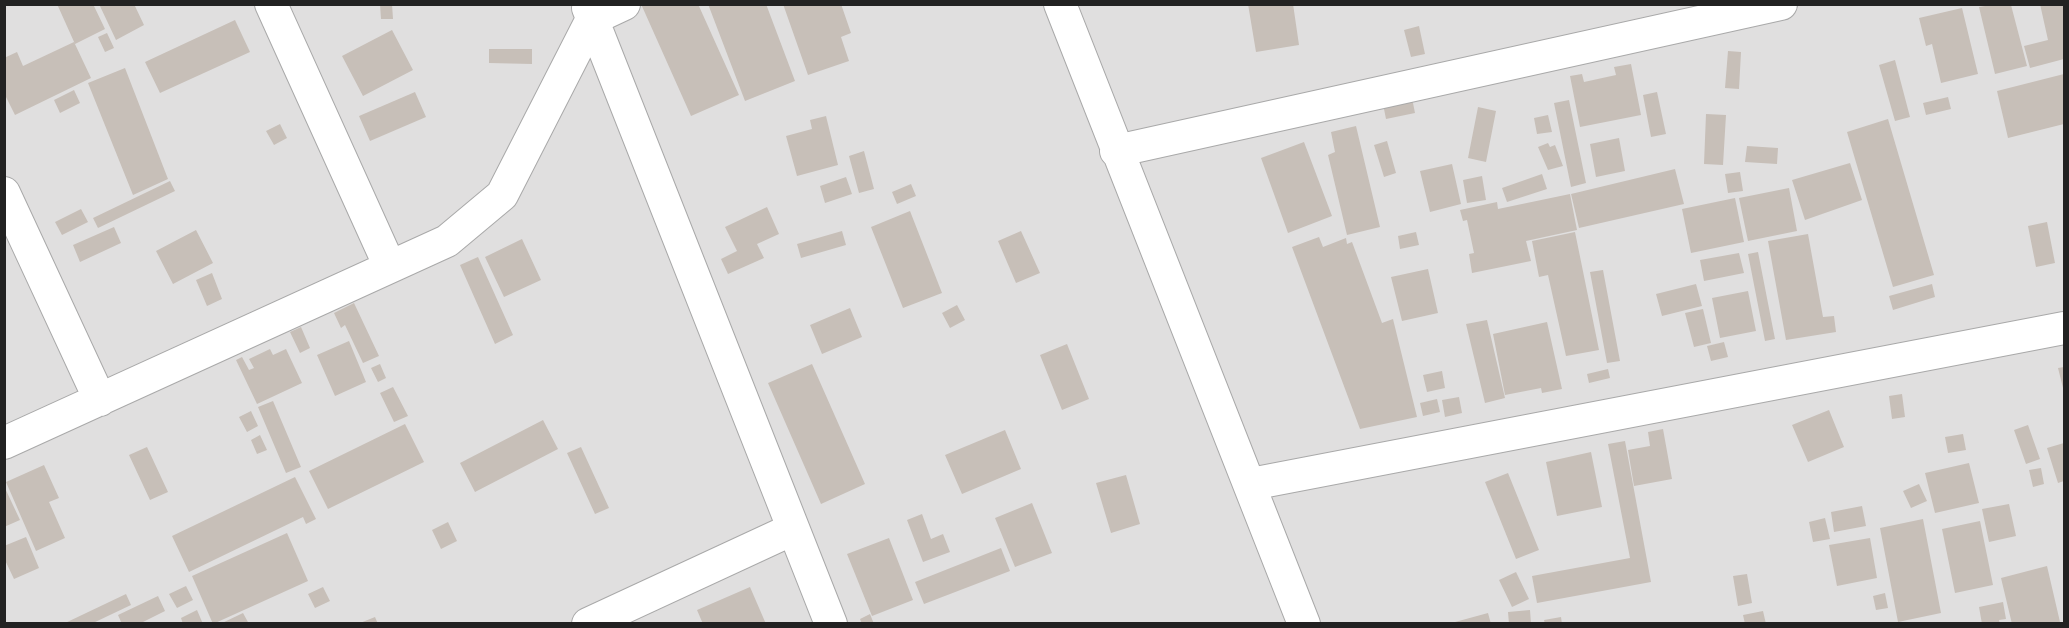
<!DOCTYPE html>
<html>
<head>
<meta charset="utf-8">
<style>
  body { margin:0 }
  #map { position:relative; width:2069px; height:628px; overflow:hidden; background:#f2efe9; font-family:Arial,sans-serif }
  canvas { display:block }
  .frame { position:absolute; inset:0; border:6px solid #222; pointer-events:none }
</style>
</head>
<body>
<div id="map">
<canvas width="2069" height="628"></canvas>
<div class="frame"></div>
</div>
<script>
const c = document.querySelector('canvas').getContext('2d');
c.lineJoin = 'round';
function fill(path, color) {
  c.fillStyle = color;
  c.fill(path, 'evenodd');
}
function trace(path, color, width, dash) {
  c.strokeStyle = color;
  c.lineWidth = width;
  c.lineCap = dash ? 'butt' : 'round';
  c.setLineDash(dash || []);
  c.stroke(path);
}
const residential = new Path2D(`
  M5,5H2064V623H5Z`);
const building = new Path2D(`
  M57,4H93L105,29L75,44Z
  M99,4H134L144,25L116,40Z
  M380,4H392L393,19H381Z
  M641,4H698L739,95L691,116Z
  M708,4H766L795,81L745,101Z
  M783,4H841L851,33L841,37L849,61L808,75Z
  M1248,4H1293L1299,45L1256,52Z
  M2040,4H2064V59L2030,68L2024,46L2048,40Z
  M1991,5H2011L2027,66L1995,74L1979,7Z
  M1962,8L1978,74L1941,83L1932,44L1926,46L1919,18Z
  M235,20L250,52L160,93L145,62Z
  M1419,26L1425,54L1411,57L1404,30Z
  M392,30L413,70L363,96L342,56Z
  M107,33L114,48L105,52L98,37Z
  M74,42L91,78L15,115L4,93V58L17,52L23,66Z
  M489,49H532V64L489,63Z
  M1728,51L1741,52L1739,89L1725,88Z
  M1895,60L1910,117L1895,121L1879,65Z
  M1631,64L1641,115L1580,127L1570,76L1582,74L1584,82L1616,75L1614,67Z
  M125,68L168,179L133,195L88,83Z
  M2064,74V124L2008,138L1997,91Z
  M74,90L80,103L60,113L54,100Z
  M415,92L426,117L370,141L359,116Z
  M1657,92L1666,134L1651,137L1643,95Z
  M1411,93L1415,113L1386,119L1382,99Z
  M1948,97L1951,109L1926,115L1923,103Z
  M1569,100L1586,183L1571,187L1554,103Z
  M1478,107L1496,111L1486,162L1468,158Z
  M1706,114L1726,115L1723,165L1704,164Z
  M1548,115L1552,132L1537,134L1534,118Z
  M826,116L838,165L797,176L786,136L812,129L810,120Z
  M1888,119L1934,275L1893,287L1847,132Z
  M280,124L287,138L274,145L266,131Z
  M1356,126L1380,227L1347,235L1328,155L1335,152L1331,132Z
  M1619,138L1625,171L1596,177L1590,144Z
  M1387,141L1396,173L1384,177L1374,145Z
  M1304,142L1332,216L1288,233L1261,158Z
  M1548,143L1550,147L1555,145L1563,166L1548,170L1538,147Z
  M1747,146L1778,148L1777,164L1745,162Z
  M864,151L874,189L859,193L849,156Z
  M1850,163L1862,200L1805,220L1792,180Z
  M1452,164L1461,204L1430,212L1420,171Z
  M1675,169L1684,204L1579,228L1571,194Z
  M1740,172L1743,191L1728,193L1725,174Z
  M1542,174L1547,189L1507,202L1502,188Z
  M1482,176L1486,200L1467,203L1463,180Z
  M846,177L852,194L825,203L820,186Z
  M170,181L175,191L98,228L93,218Z
  M911,184L916,196L897,204L892,192Z
  M1789,188L1797,231L1748,241L1739,198Z
  M1570,194L1577,230L1526,241L1531,261L1472,273L1469,254L1474,253L1467,220L1463,221L1460,210L1497,202L1498,209Z
  M1735,198L1744,242L1691,253L1682,209Z
  M767,207L779,234L757,244L764,258L728,274L721,259L737,251L725,227Z
  M81,209L88,222L62,235L55,222Z
  M910,211L942,293L903,308L871,227Z
  M2047,222L2055,263L2036,267L2028,226Z
  M114,227L121,243L80,262L73,245Z
  M196,230L213,263L173,284L156,251Z
  M842,231L846,245L801,258L797,244Z
  M1021,231L1040,273L1016,283L998,241Z
  M1416,232L1419,245L1400,249L1398,236Z
  M1575,232L1599,350L1566,356L1548,275L1539,277L1532,241Z
  M1808,234L1823,317L1834,316L1836,332L1786,340L1768,241Z
  M1319,237L1323,247L1346,238L1347,244L1352,242L1382,323L1393,319L1417,417L1360,429L1292,247Z
  M522,239L541,280L504,297L485,257Z
  M1758,252L1775,339L1765,341L1748,254Z
  M1739,253L1744,273L1704,281L1700,260Z
  M478,257L513,335L495,344L460,265Z
  M1428,269L1438,313L1402,321L1391,277Z
  M1603,270L1620,361L1607,363L1590,272Z
  M212,273L222,299L207,306L196,280Z
  M1696,284L1702,306L1662,316L1656,294Z
  M1932,284L1935,297L1893,310L1889,296Z
  M1748,291L1756,331L1720,338L1712,298Z
  M354,303L379,356L363,363L345,325L341,328L334,313Z
  M957,305L965,320L950,328L942,313Z
  M850,308L862,337L822,354L810,325Z
  M1703,309L1711,343L1694,347L1685,313Z
  M1487,320L1505,398L1485,403L1466,324Z
  M1547,322L1562,389L1542,393L1541,388L1505,395L1493,334Z
  M301,327L310,348L300,353L290,332Z
  M349,341L366,382L335,396L317,355Z
  M1724,342L1728,357L1711,361L1707,346Z
  M1067,344L1089,399L1062,410L1040,355Z
  M270,349L273,355L286,349L302,383L257,404L236,360L242,357L249,370L254,368L249,359Z
  M380,364L386,378L378,382L371,368Z
  M812,364L865,484L821,504L768,383Z
  M2064,367V388H2063L2058,368Z
  M1608,369L1610,378L1589,383L1587,374Z
  M1442,371L1445,388L1427,392L1423,375Z
  M393,387L408,416L394,422L380,393Z
  M1902,394L1905,417L1892,419L1889,396Z
  M1459,397L1462,413L1445,417L1442,400Z
  M1437,399L1440,412L1423,416L1420,403Z
  M273,401L301,467L286,473L258,407Z
  M1829,410L1844,447L1808,462L1792,425Z
  M251,411L258,426L247,432L239,417Z
  M543,420L558,449L475,492L460,463Z
  M405,424L424,462L328,509L309,471Z
  M2028,425L2040,459L2026,464L2014,430Z
  M1663,429L1672,479L1634,486L1628,450L1650,446L1648,432Z
  M1005,430L1021,469L962,494L945,455Z
  M1963,434L1966,450L1948,453L1945,437Z
  M260,435L267,450L257,454L251,440Z
  M1625,441L1651,582L1537,603L1532,576L1630,558L1608,444Z
  M2064,443V481L2058,483L2047,448Z
  M147,447L168,492L150,500L129,455Z
  M581,447L609,508L595,514L567,453Z
  M1591,452L1602,507L1557,516L1546,462Z
  M1969,463L1979,503L1935,513L1925,473Z
  M44,465L59,498L49,502L65,538L36,551L6,482Z
  M2041,468L2044,484L2033,487L2029,470Z
  M1508,473L1539,550L1516,559L1485,482Z
  M1126,475L1140,524L1111,533L1096,483Z
  M295,477L316,519L306,524L303,517L189,572L172,536Z
  M1919,484L1927,501L1911,508L1903,491Z
  M4,486L20,520L4,527Z
  M1032,503L1052,553L1015,567L995,518Z
  M2009,504L2016,536L1989,542L1982,509Z
  M1862,506L1866,526L1834,532L1831,512Z
  M922,514L931,539L943,534L950,552L923,562L907,520Z
  M1825,518L1830,539L1813,542L1809,522Z
  M1923,519L1941,613L1898,622L1880,528Z
  M1980,521L1993,585L1955,593L1942,529Z
  M448,522L457,541L441,549L432,530Z
  M287,533L308,581L213,624L192,576Z
  M26,537L39,568L14,579L4,558V546Z
  M889,538L913,600L872,616L847,554Z
  M1870,538L1877,578L1837,586L1829,545Z
  M1001,548L1010,571L924,604L915,582Z
  M2047,566L2060,622L2012,624L2001,578Z
  M1516,572L1529,599L1512,607L1499,580Z
  M1747,574L1752,603L1738,606L1733,576Z
  M186,586L193,600L177,608L169,594Z
  M323,587L330,601L315,608L308,594Z
  M750,587L766,624H703L697,610Z
  M1885,593L1888,608L1876,610L1873,596Z
  M126,594L131,605L91,624H63Z
  M158,596L165,611L139,624H122L118,615Z
  M2003,602L2006,619L1999,620L2000,624H1982L1979,607Z
  M197,610L203,624H183L181,618Z
  M1530,610L1531,624H1509L1508,612Z
  M1763,611L1766,624H1745L1743,615Z
  M243,613L249,624H220Z
  M1488,613L1491,624H1456L1455,622Z
  M870,614L874,624H862L860,619Z
  M375,617L378,624H360V623Z
  M1561,617L1562,624H1545L1544,620Z`);
const minor = new Path2D(`
  M271,4L390,267
  M1060,4L1304,624
  M588,8L831,624
  M1116,151L1781,4
  M4,193L100,400
  M4,443L447,241L502,195L592,19L624,4
  M1251,484L2064,328
  M588,624L793,529`);
fill(residential, '#e0dfdf');
fill(building, '#c7bfb8');
trace(minor, '#a9a9a9', 34);
trace(minor, '#fff', 32);
</script>
</body>
</html>
